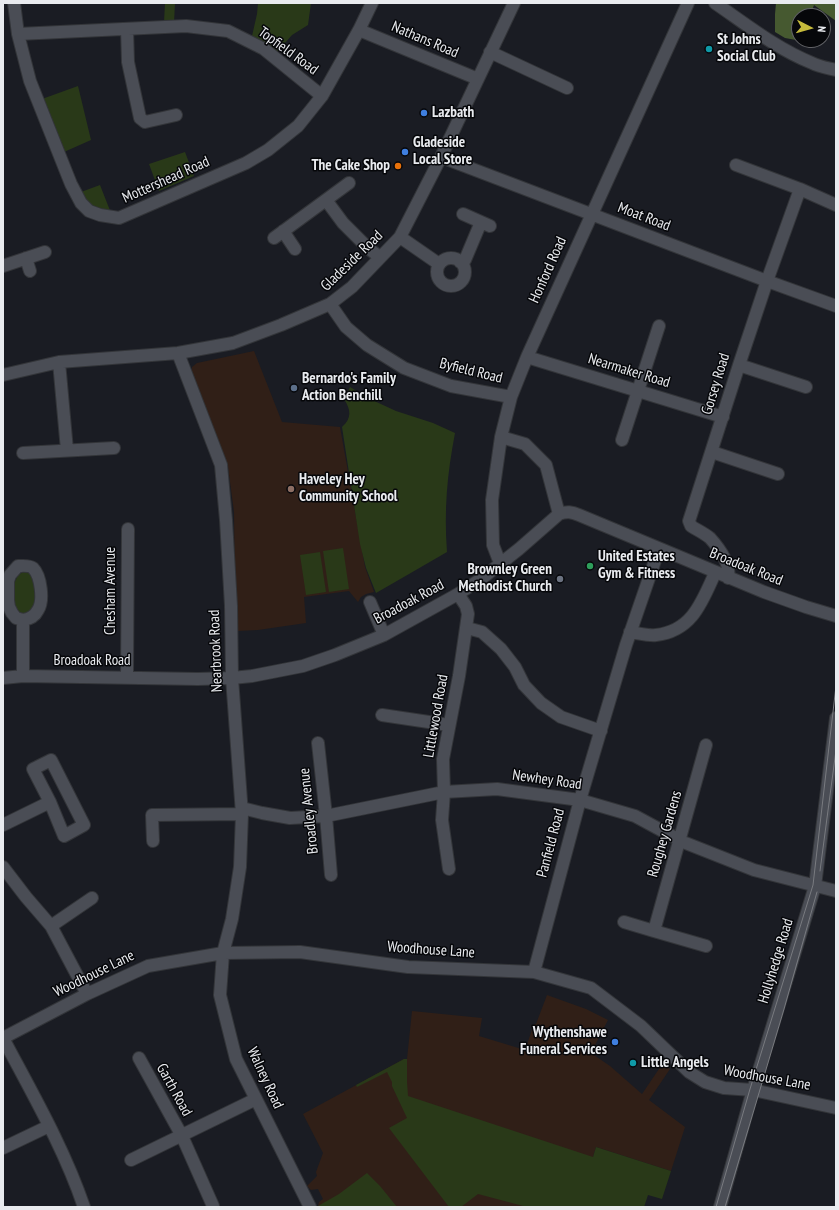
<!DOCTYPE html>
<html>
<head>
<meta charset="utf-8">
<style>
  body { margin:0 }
  #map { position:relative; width:839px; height:1210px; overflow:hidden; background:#1a1c23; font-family:"PT Sans Narrow",sans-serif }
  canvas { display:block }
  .frame { position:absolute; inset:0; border:4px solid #e9ebef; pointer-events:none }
  .north { position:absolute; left:791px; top:8px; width:40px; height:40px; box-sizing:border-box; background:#06070a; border:1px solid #616266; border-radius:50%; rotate:96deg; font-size:11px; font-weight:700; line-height:16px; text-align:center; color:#e9ebef }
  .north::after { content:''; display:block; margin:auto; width:14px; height:18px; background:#c6bb3c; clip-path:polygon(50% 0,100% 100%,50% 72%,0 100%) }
</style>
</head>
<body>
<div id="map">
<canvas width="839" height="1210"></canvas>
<div class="frame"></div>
<div class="north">N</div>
</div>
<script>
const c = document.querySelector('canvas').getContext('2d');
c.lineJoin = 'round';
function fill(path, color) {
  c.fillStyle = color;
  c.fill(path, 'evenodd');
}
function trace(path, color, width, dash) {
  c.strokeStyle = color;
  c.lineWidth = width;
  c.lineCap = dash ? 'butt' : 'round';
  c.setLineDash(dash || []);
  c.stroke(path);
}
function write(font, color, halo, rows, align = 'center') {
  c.font = font + ' "PT Sans Narrow",sans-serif';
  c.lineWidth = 3;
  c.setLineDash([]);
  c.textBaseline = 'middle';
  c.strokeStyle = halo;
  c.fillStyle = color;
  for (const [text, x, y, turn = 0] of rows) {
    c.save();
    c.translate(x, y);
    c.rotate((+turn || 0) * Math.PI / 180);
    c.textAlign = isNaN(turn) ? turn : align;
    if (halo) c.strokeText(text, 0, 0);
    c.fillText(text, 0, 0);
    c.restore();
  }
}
const education = new Path2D(`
  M254,351L282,422L340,427L365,567L374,592L366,594L361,597L358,602L349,591L304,597L306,623L258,630L237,631L235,599L234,512L228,467L192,372V367L197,363Z
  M547,995L586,1009L608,1020L591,1053L610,1066L642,1094L663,1063L670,1069L649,1100L685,1127L671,1171L596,1147L593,1157L528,1207H330L318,1206L319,1202L323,1199L318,1189L311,1190L307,1186L317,1176L316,1172L323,1153L303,1114L404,1059H407L412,1011L482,1018L479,1036L525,1050L534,1024H536Z`);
const green = new Path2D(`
  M165,3H175L174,23L164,22Z
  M258,3H311L308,25L292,35L277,52L265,43L252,36L257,14Z
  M78,86L91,140L64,152L42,99Z
  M185,152L194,176L159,191L149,164Z
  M100,185L111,213C96,209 90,206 81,192Z
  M350,387L370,399L396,411L433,423L455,433C447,475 444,509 447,552L409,574L376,593L366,568L360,544L342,427C352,418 351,410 344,399Z
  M343,548L349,589L329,592L323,551Z
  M320,552L326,592L306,595L300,555Z
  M23,572H28L38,582L36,608L21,616L14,605V584L18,575Z
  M404,1059H407V1081L408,1096L593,1157L596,1147L671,1171L662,1199L648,1195L644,1207H527L478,1194L461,1207H449L389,1128L407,1118L392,1086V1082L387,1072L357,1087L356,1085Z
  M367,1173L380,1186L397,1207H330L318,1206L339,1194Z`);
const forest = new Path2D(`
  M776,3H836V21L814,5L810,16H799V37L796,40L785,38L775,32V14Z`);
const minor = new Path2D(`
  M14,3L18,34L30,81L71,184L81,203L89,211L100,215L119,218L246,163L268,150L298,126L322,96L359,30L372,3
  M715,3C747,25 777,49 812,63C820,67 828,68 836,70
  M127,29L128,62L140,118L145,122L176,115
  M359,30L478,79
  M18,34L186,26L228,31L264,49L322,96
  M490,52L567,88
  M441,157L767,281L836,306
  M736,165L800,189L836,205
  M326,200L343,223L369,249L380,257
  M463,214L490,226
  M283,231L295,249
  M400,237L439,264
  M274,238L349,183
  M26,258L30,271
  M437 272a14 14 0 1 1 28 0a14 14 0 1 1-28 0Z
  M460,262L465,260L481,222
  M3,266L45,252
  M330,304L346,327L367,345L404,368L451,386L511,397
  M178,353L221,465L226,520L231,606L232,678L242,814L240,867L232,919L223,953L220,995L236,1059L310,1207
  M527,357L723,417
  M59,362L67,450
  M739,365L806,387
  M3,375L59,362L178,353L233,343L281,325L330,304L352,287L400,237L441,157L514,3
  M501,437L525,444L546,465L559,514
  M622,440L659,326
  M712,452L778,474
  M23,453L114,448
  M502,562L498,558L493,545L492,500L501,437L511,397L527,357L688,3
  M728,578C731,564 719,548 710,538C704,533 697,530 691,526L689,521L739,365L767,281L800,189
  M370,602L384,635
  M467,628L482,632L501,649L515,667L524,685L541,703L561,717L601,731
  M630,632C638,633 648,636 656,635C692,631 702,602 715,573
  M23,676V620L16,618L12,613L9,607L8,600V581L10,575L18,566C23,566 29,565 33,568C41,576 44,601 38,610C35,616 30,619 23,620
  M127,677L128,529
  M3,678L23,676L198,679L232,678L252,676L303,666L335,655L384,635L458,594L481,579L519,549L559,514C567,511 572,512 579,515L764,592L806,607L836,616
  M382,715L449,725
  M318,743L326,816L331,875
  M51,760L84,825L64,836L50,802L33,769Z
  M242,808L262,813L290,818L326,816L444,792L497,789L580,800L635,816L683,842L754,870L836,891
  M3,825L50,802
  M153,841L152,815L242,814
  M3,867L26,897L51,926L87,994
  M449,869L442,820L444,792L443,759L459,676L468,614L466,606L458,594
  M624,922L654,931L706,745
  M51,926L92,898
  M654,931L706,946
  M534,972L580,800L626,645L659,549
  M3,1038L87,994L148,966L223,953L300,952L408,967L534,972L591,988L641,1026L689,1072L705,1082L724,1088L753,1090L836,1108
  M3,1038C32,1093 64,1148 84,1207
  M139,1058L182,1136L213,1206
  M3,1148L49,1126
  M131,1160L256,1099
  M720,1207L753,1090L815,886L836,718`);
const tram = new Path2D(`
  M820,871L836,750
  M716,1207L750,1089L813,885L836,686
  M725,1207L784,1009L817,892`);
const markers = [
  [709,49,4,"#0f9aa8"],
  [424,113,4,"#3f7fe0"],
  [405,152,4,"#3f7fe0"],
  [398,166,4,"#e8710a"],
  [294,388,4,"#5c6f8a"],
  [291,489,4,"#8d6e63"],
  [590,566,4,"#2e9e5b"],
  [560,579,4,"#6b7280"],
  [615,1042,4,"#3f7fe0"],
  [633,1063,4,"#0f9aa8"]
];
const streetNames = [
  ["Nathans Road",425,40,23],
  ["Topfield Road",288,51,36],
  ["Mottershead Road",166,180,-24],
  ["Moat Road",644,217,21],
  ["Gladeside Road",352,261,-44],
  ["Honford Road",548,270,-66],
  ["Byfield Road",471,371,14],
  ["Nearmaker Road",629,371,17],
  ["Gorsey Road",716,384,-73],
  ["Broadoak Road",746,567,22],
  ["Chesham Avenue",111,591,-90],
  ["Broadoak Road",409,602,-28],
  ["Nearbrook Road",216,651,-92],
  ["Broadoak Road",92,661],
  ["Littlewood Road",436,716,-80],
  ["Newhey Road",547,780,8],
  ["Broadley Avenue",309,811,-96],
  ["Roughey Gardens",665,834,-74],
  ["Panfield Road",551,843,-75],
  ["Woodhouse Lane",431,950,4],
  ["Hollyhedge Road",776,961,-73],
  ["Woodhouse Lane",94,974,-26],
  ["Walney Road",265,1078,65],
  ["Woodhouse Lane",767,1078,10],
  ["Garth Road",174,1090,61]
];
const poiNames = [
  ["St Johns",717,40],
  ["Social Club",717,57],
  ["Lazbath",432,113],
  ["Gladeside",413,143],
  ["Local Store",413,160],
  ["The Cake Shop",390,166,"right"],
  ["Bernardo's Family",302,379],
  ["Action Benchill",302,396],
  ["Haveley Hey",299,480],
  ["Community School",299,497],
  ["United Estates",598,557],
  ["Gym & Fitness",598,574],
  ["Brownley Green",552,570,"right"],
  ["Methodist Church",552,587,"right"],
  ["Wythenshawe",607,1033,"right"],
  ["Funeral Services",607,1050,"right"],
  ["Little Angels",641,1063]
];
fill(education, '#301f17');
fill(green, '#293918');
fill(forest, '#465930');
trace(minor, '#333539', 14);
trace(minor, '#4a4d55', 12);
trace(tram, '#797b80', 1);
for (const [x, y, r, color] of markers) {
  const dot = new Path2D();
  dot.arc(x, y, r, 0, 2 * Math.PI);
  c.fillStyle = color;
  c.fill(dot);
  trace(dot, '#06070a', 1.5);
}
write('15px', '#e9ebef', '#06070a', streetNames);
write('bold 15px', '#e9ebef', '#06070a', poiNames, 'left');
</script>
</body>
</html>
